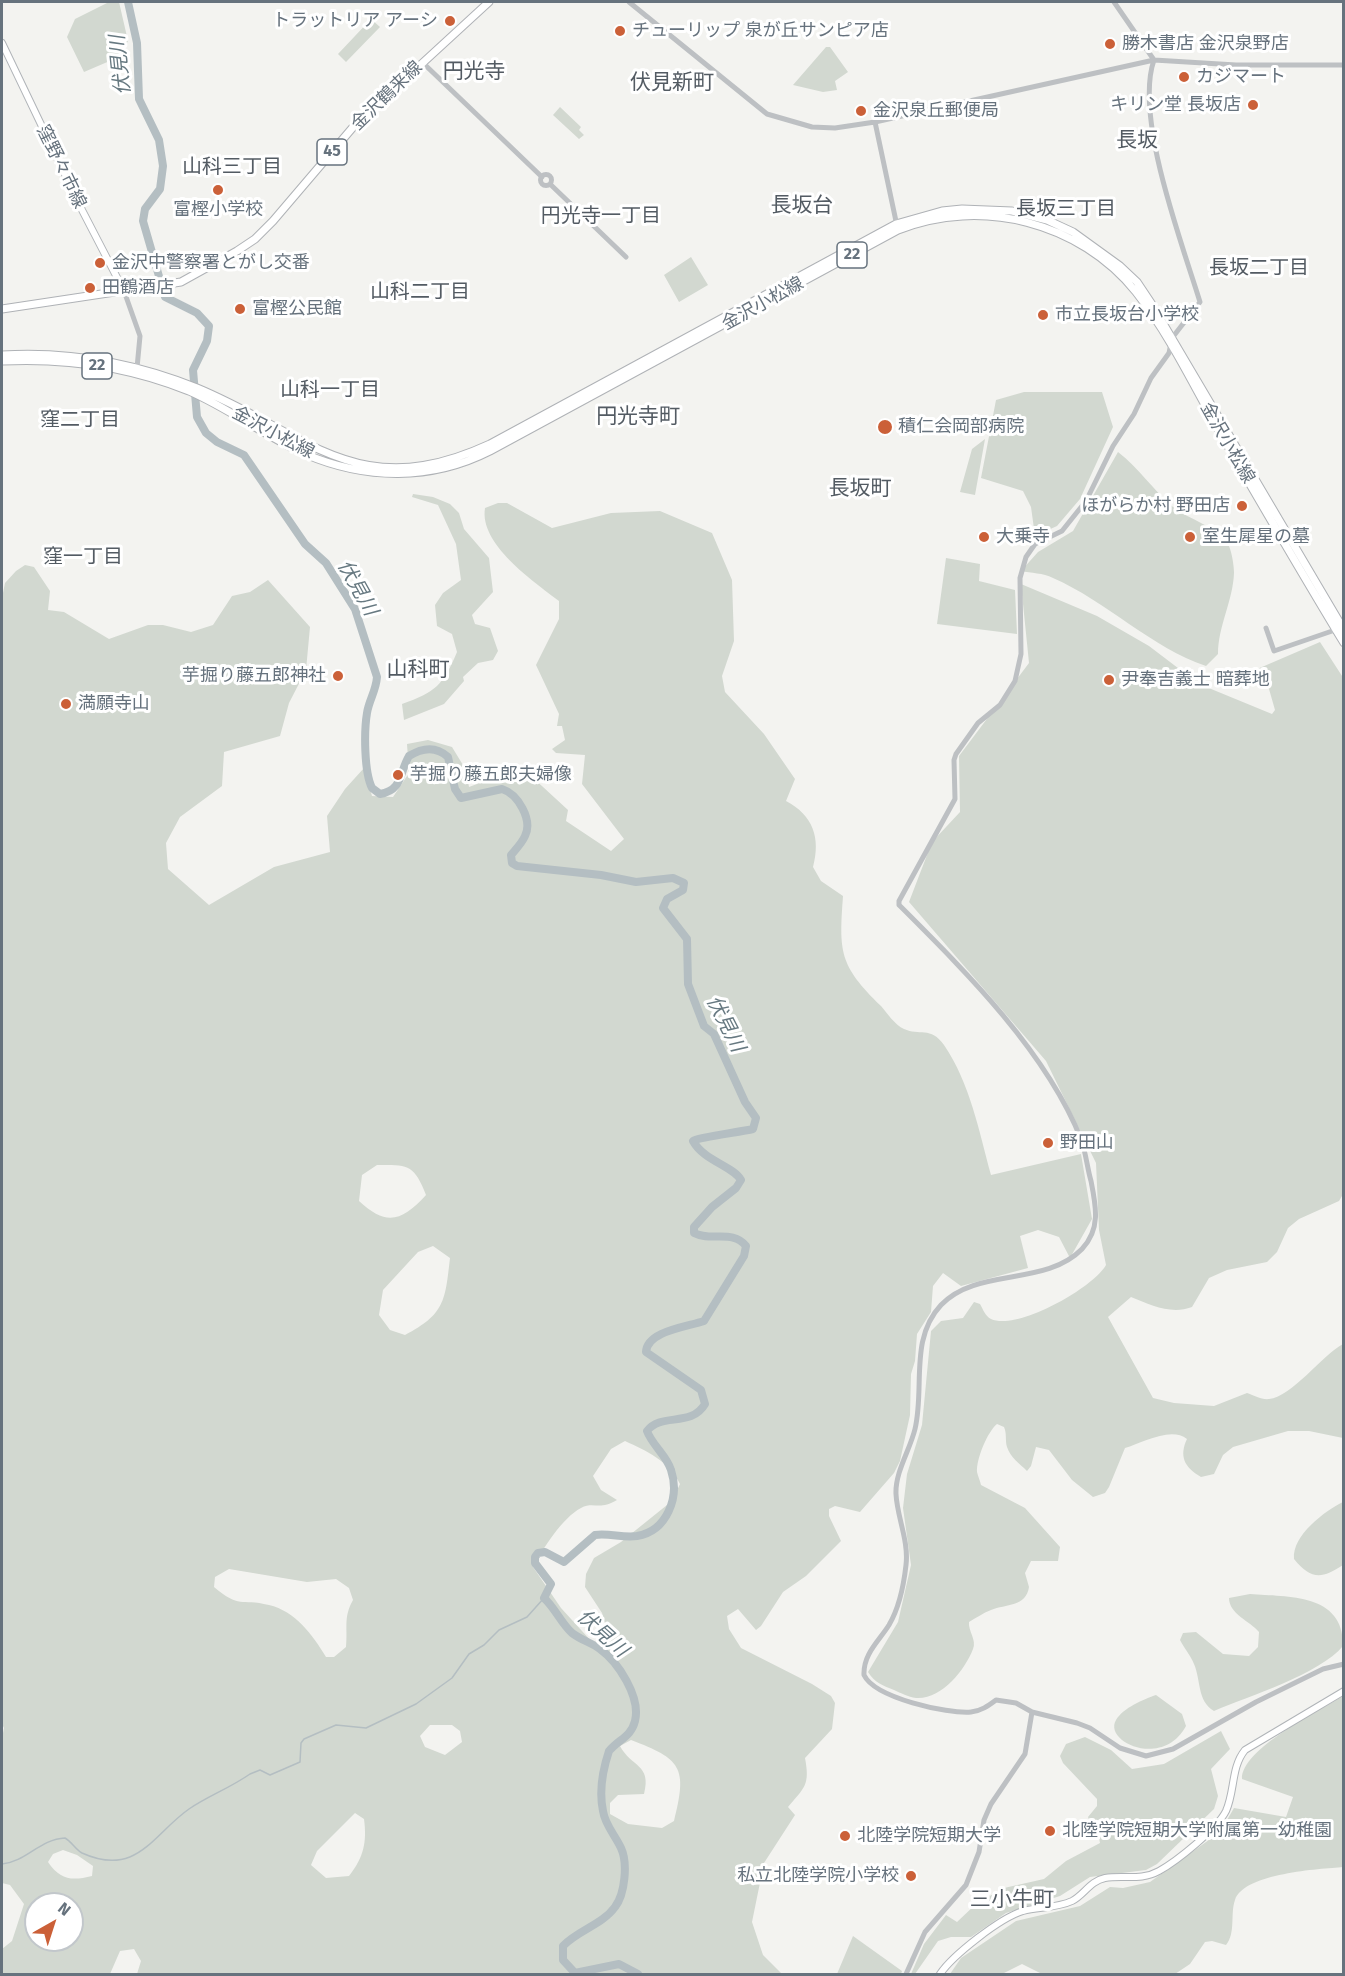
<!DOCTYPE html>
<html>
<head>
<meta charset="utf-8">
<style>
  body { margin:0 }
  #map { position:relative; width:1345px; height:1976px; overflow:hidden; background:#f3f3f0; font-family:"Fira Sans",sans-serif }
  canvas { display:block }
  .frame { position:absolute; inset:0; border:3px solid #66727d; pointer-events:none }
  .north { position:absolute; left:24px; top:1892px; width:60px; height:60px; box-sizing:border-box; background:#fff; border:2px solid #c2c7cb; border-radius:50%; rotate:39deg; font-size:16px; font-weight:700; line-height:24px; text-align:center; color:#66727d }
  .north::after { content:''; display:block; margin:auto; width:21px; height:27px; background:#cb6038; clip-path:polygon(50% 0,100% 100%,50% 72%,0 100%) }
</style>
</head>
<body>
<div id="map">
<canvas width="1345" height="1976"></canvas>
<div class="frame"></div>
<div class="north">N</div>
</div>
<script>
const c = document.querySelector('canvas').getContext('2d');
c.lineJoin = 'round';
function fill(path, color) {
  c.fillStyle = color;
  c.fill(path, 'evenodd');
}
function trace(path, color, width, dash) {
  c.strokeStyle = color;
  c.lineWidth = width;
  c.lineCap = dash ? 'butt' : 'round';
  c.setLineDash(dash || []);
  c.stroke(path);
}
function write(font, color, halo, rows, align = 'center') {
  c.font = font + ' "Fira Sans","Noto Sans JP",sans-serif';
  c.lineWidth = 6;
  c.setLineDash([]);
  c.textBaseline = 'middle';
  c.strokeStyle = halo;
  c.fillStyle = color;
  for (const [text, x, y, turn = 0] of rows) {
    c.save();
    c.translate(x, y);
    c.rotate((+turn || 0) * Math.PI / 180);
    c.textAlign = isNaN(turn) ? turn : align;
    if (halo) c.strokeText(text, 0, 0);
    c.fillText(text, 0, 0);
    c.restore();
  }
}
const green = new Path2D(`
  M109,2H119L128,41L119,57L84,72L67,37L75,19Z
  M371,19L380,27L346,62L338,54Z
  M826,47H830L848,72L835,81L837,90L823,92L793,85Z
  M560,107L581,127L579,130L584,135L579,139L553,115Z
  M691,257L708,285L679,302L664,275Z
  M1024,392H1102L1113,427L1080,499L1057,526L1035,536L1031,507L1023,491L981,478L996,400Z
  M985,439L975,495L960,492L972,449Z
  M1118,452C1139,468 1153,490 1173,507C1187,519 1220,527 1229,546C1232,553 1234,566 1234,573C1233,601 1218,626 1218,654L1206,666C1152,648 1106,601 1053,578C1043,573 1031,573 1021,571L1038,552L1073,531Z
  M413,494L433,497L450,504L459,513L464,529L489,558L493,592L472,615L475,624L490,628L498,651L493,660L478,663L463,677L464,681L444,704L404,720L402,704C436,692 443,685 457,652L452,634L437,626L435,605L443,593L461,580L456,544L438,505L412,497Z
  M498,503H507L552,528L611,513L660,511L712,533L732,580L734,641L722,676L725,692L764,734L795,779L786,801C813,815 821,838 813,867L821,881L843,896C839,952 839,965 881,1006C887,1013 895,1025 904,1029C919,1036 931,1026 944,1045C970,1083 979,1131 991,1175L1081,1154L1092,1219L1070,1258L1059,1237L1038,1230L1020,1236L1028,1268L961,1286L943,1273L933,1286L931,1312L917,1334L915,1361L911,1374L910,1415L900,1461L894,1473L860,1512L835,1506L829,1509V1516L841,1541L806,1576L783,1592L761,1626L756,1630L738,1609L727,1616L729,1629L741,1648L812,1684L831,1696L835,1703L832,1729L805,1758C810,1785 805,1787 788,1807L795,1815L764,1863L752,1922L763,1955L782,1974H137L141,1961L134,1949L120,1951L110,1974H2V1949L12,1941L24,1904L10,1885L2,1883V1738L4,1728L2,1724V598L5,583L16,571L25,565L34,567L50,591L48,610L64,612L109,639L148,625H163L191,632L213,625L232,596L250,592L268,580L310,627L306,670L289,703L280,736L224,752L222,786L180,817L166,843L168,869L209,905L274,867L330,852L327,816L345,789L364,768L372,796L393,797L409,773L407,744L428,740L452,747L466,770L469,787L493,778L530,775L568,810L566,821L611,851L624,839L582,784L585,755L556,753L552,749L565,740L562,726H557L559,714L536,665L559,619V601C533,581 479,544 485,508ZM377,1165C408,1165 414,1164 426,1195C402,1221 387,1227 359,1201L362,1175ZM433,1246L450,1258C445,1301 445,1314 405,1335L390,1330L379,1315L383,1290L418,1252ZM625,1441C647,1451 669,1461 680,1484L672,1501L621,1542L594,1558L586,1574L585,1587L602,1613L608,1633L606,1642H592L561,1608L533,1567C543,1549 562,1518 581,1508C594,1501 599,1511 617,1500L601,1490L593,1476L611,1449ZM229,1569L307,1582L336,1579L349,1588L353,1600C343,1618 348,1627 346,1647L334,1657H326C313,1635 295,1611 269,1605C240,1598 240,1609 214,1587L215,1577ZM430,1725H452L460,1731L462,1742L445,1755L425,1747L420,1736ZM631,1740C681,1759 688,1767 674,1821L662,1828L628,1824L610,1814V1803L618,1795L644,1794C652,1764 631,1767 620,1746ZM355,1813L364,1819C367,1842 364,1857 349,1876L326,1878L311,1865L317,1851ZM63,1850L77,1855L93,1866L92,1876C72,1881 60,1880 48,1862L53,1854ZM36,1904H72V1940H36Z
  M946,558L980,564L979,581L1015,590L1017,634L937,624Z
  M1021,584L1097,616L1149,646L1199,684L1272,714L1275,710L1269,689L1255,670L1320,642L1344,679L1342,1196L1339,1201L1299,1219L1288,1228L1277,1252L1267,1262L1227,1270L1209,1278L1192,1307C1171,1315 1151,1305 1131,1297L1108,1317L1153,1398L1174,1403L1214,1406L1247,1393C1253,1395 1262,1400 1269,1399C1292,1397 1322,1355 1343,1344V1438L1309,1431H1288L1233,1447L1223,1455L1214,1474L1201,1477C1184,1467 1179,1456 1187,1439C1171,1426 1142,1443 1125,1448L1109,1487L1105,1493L1093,1497L1072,1480L1049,1450L1036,1447L1031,1466L1027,1471C1020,1464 1010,1457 1007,1447C1005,1440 1007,1434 1004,1427L997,1424C988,1431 976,1459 977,1472C978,1476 980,1481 981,1485L1025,1508L1060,1547L1058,1561H1031L1025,1573L1029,1587C1026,1607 1006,1604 991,1610C983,1613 976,1618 969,1622C968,1631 977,1640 973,1649C965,1670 941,1700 916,1698C908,1697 901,1693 894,1690C882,1685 875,1683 868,1672L898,1622L911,1565L903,1508L907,1474L922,1425L931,1331L941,1321L963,1318L974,1302L980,1304C983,1309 985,1316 991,1319C1017,1331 1093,1288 1106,1265L1099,1230L1096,1163L1046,1061L909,902L932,842L960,812L959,756L1029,663Z
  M1343,1502V1565C1322,1579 1311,1580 1294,1559C1292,1535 1325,1511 1343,1502Z
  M1250,1594C1288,1597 1344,1593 1343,1646C1320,1674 1249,1696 1214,1711C1197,1701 1201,1680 1194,1664C1191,1656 1184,1648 1180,1640L1183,1633L1196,1632L1223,1654L1249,1656L1258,1647L1259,1632C1250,1621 1229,1614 1229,1598Z
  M1156,1695L1182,1714L1186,1726C1163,1769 1103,1742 1116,1720C1123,1708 1144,1699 1156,1695Z
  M1343,1696V1867C1320,1869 1244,1873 1235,1900C1230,1914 1236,1933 1226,1945L1212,1941L1205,1942L1190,1964L1175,1974H1042L1022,1964L1002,1974H950L961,1958L1016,1921L1080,1906L1110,1887L1123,1888L1150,1882L1220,1832L1234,1808L1286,1817L1293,1797L1242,1779C1241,1749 1319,1711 1343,1696Z
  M1221,1731L1230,1749L1211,1769L1218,1796L1214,1809L1157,1864L1146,1870L1090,1877L1060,1896L1006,1913L971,1937H951L938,1941L915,1974H911L924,1944L946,1915L957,1922L976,1904L1004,1888L1044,1879L1066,1861L1100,1843C1099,1832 1091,1827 1088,1817L1097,1806V1799L1063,1763L1060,1756L1066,1744L1085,1737L1111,1750L1132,1769L1164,1764Z
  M853,1936L902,1971L901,1974H837Z`);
const stream = new Path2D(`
  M2,1864C26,1862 40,1839 65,1838C72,1842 75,1849 82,1853C137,1878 153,1834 189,1809C208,1796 230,1788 250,1774L260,1770L270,1775L300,1762L301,1743L304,1739L336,1725L366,1728L416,1704L452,1678L469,1654L484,1645L499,1630L527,1617L544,1598`);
const river = new Path2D(`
  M128,2L137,43L139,99L159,140L163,166L160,189L145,209L143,221L165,297L197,313L209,326L207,341L193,370L197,417L206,433L217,442L244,455L305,544L326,563L355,609L377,677C376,691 369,700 367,713C364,731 364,772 372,788L380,794C403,790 399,773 409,756C422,748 436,746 448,757L455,789L461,798L502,789C518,794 533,820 525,836C522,843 516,849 511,855L512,863L517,866L601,875L636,882L673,878L684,883L683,890L667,899L663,908L687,939L688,984L704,1026L714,1034L745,1102L756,1118L753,1129C741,1132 698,1137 693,1141C704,1161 733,1166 741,1180L736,1188L712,1207L694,1227V1233C711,1242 733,1229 746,1246L744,1256L704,1321C687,1327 647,1331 646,1352L701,1390L705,1404C691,1428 661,1412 647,1431C652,1445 667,1456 671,1470C680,1497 667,1531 637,1536C623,1538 609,1533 595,1535L564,1562L545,1552L538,1553L535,1557V1563L551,1584L544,1598C555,1608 561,1623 572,1633C581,1640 592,1643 600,1649C618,1662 641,1697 635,1721C631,1737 619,1739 609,1751C603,1769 599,1792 603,1811C605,1825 615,1835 621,1848C628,1863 625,1894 615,1907C602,1925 578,1930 563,1946V1960L575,1973L619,1964L638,1974`);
const tertiary = new Path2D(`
  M629,2L767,114L812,127L835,128L875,122L1154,60L1236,65H1344
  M1114,2L1154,60
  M1154,60C1134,117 1182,243 1200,302L1172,338L1169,353L1151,378L1134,414L1113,446L1086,501L1062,531L1035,544L1026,557L1020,578L1021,654L1015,681L1000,705L978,723L956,754L954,760L955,799L899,901V905C965,971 1046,1051 1081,1139C1086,1153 1087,1167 1091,1181C1096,1206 1101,1229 1082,1249C1045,1287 977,1267 941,1305C909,1339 925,1388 915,1429C910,1450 895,1472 896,1494C897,1517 909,1541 906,1565C904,1583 899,1608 889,1625C879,1641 863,1654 864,1675C875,1698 947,1714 971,1712C981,1711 988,1706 996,1700L1016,1703L1032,1712L1077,1723L1090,1728L1120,1748L1146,1756L1173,1749L1256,1702L1323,1669L1344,1664
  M422,62L542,177
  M875,122L897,226
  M540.5 180a5.5 5.5 0 1 1 11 0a5.5 5.5 0 1 1-11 0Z
  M550,184L626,257
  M124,291L140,336L137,368
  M1266,628L1274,651L1338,629
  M906,1974L925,1932L966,1885L979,1852L984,1820L991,1804L1025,1754L1032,1712`);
const secondary = new Path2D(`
  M2,43L82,210L124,291
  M940,1974C953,1955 1000,1918 1023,1911C1038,1907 1057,1908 1072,1901C1084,1895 1090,1881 1105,1878C1124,1875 1141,1881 1159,1871C1177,1861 1217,1829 1226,1811C1235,1791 1231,1767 1245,1750L1344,1691`);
const primary = new Path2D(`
  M2,309L181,282L237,251L255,239L273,221L354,126L489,2
  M2,355C69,351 135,363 197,388C310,435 358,505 490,444L896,224L942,211L962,209L1012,211L1047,220L1073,232L1120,266L1137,282L1151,303L1344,630
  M2,361C65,358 130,367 189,391C230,409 265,436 305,454C366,480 431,481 490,451L898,230C981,197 1080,222 1136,292C1170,335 1195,388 1222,436C1262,505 1302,574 1344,643`);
const markers = [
  [450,21,6,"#cb6038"],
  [620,31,6,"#cb6038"],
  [1110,44,6,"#cb6038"],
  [1184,77,6,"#cb6038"],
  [1253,105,6,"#cb6038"],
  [861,111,6,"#cb6038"],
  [218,190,6,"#cb6038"],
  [100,263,6,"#cb6038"],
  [90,288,6,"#cb6038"],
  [240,309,6,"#cb6038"],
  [1043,315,6,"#cb6038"],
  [885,427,8,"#cb6038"],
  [1242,506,6,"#cb6038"],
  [984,537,6,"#cb6038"],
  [1190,537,6,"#cb6038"],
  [338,676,6,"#cb6038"],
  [1109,680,6,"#cb6038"],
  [66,704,6,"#cb6038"],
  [398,775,6,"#cb6038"],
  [1048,1143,6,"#cb6038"],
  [1050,1831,6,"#cb6038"],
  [845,1836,6,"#cb6038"],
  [911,1876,6,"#cb6038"]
];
const shields = [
  [332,152,30],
  [852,255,30],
  [97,366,30]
];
const shieldNames = [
  ["45",332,152],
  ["22",852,255],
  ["22",97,366]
];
const poiNames = [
  ["トラットリア アーシ",438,21,"right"],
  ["チューリップ 泉が丘サンピア店",632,31],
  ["勝木書店 金沢泉野店",1122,44],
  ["カジマート",1196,77],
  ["キリン堂 長坂店",1241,105,"right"],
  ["金沢泉丘郵便局",873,111],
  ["富樫小学校",218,210,"center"],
  ["金沢中警察署とがし交番",112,263],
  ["田鶴酒店",102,288],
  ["富樫公民館",252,309],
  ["市立長坂台小学校",1055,315],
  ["積仁会岡部病院",898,427],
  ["ほがらか村 野田店",1230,506,"right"],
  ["大乗寺",996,537],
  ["室生犀星の墓",1202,537],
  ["芋掘り藤五郎神社",326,676,"right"],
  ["尹奉吉義士 暗葬地",1121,680],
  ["満願寺山",78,704],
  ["芋掘り藤五郎夫婦像",410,775],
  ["野田山",1060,1143],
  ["北陸学院短期大学附属第一幼稚園",1062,1831],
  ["北陸学院短期大学",857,1836],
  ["私立北陸学院小学校",899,1876,"right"]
];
const streetNames = [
  ["金沢鶴来線",387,96,-44],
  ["窪野々市線",61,167,64],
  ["金沢小松線",763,304,-29],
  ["金沢小松線",273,433,28],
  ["金沢小松線",1227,443,60]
];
const waterNames = [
  ["伏見川",121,65,-96],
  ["伏見川",357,588,61],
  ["伏見川",725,1024,63],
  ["伏見川",602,1634,42]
];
const neighbourhoodNames = [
  ["山科三丁目",232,167],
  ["長坂三丁目",1066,209],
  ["円光寺一丁目",601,216],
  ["長坂二丁目",1259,268],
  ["山科二丁目",420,292],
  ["山科一丁目",330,390],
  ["窪二丁目",80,420],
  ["窪一丁目",83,557]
];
const quarterNames = [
  ["円光寺",474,72],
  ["伏見新町",672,83],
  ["長坂",1137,141],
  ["長坂台",802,206],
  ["円光寺町",638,417],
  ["長坂町",860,489],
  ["山科町",418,670],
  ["三小牛町",1012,1900]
];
fill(green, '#d2d8d0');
trace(stream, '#b4bec2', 1.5);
trace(river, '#b4bec2', 8);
trace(secondary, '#b0b4b8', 8);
trace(primary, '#afb2b6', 9);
trace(tertiary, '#bdc0c3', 5);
trace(secondary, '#fff', 6);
trace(primary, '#fff', 7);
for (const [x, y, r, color] of markers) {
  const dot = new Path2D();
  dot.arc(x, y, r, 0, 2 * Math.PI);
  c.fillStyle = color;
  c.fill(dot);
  trace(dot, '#fff', 2);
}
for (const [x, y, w] of shields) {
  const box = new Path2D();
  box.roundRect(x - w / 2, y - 13, w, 26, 4.5);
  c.fillStyle = '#fff';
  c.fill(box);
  trace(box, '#66727d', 1.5);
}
write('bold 16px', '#66727d', null, shieldNames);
write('18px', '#66727d', '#fff', poiNames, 'left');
write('18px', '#66727d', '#fff', streetNames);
write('italic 20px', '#677981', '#fff', waterNames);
write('20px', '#535b63', '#fff', neighbourhoodNames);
write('21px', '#535b63', '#fff', quarterNames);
</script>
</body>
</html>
